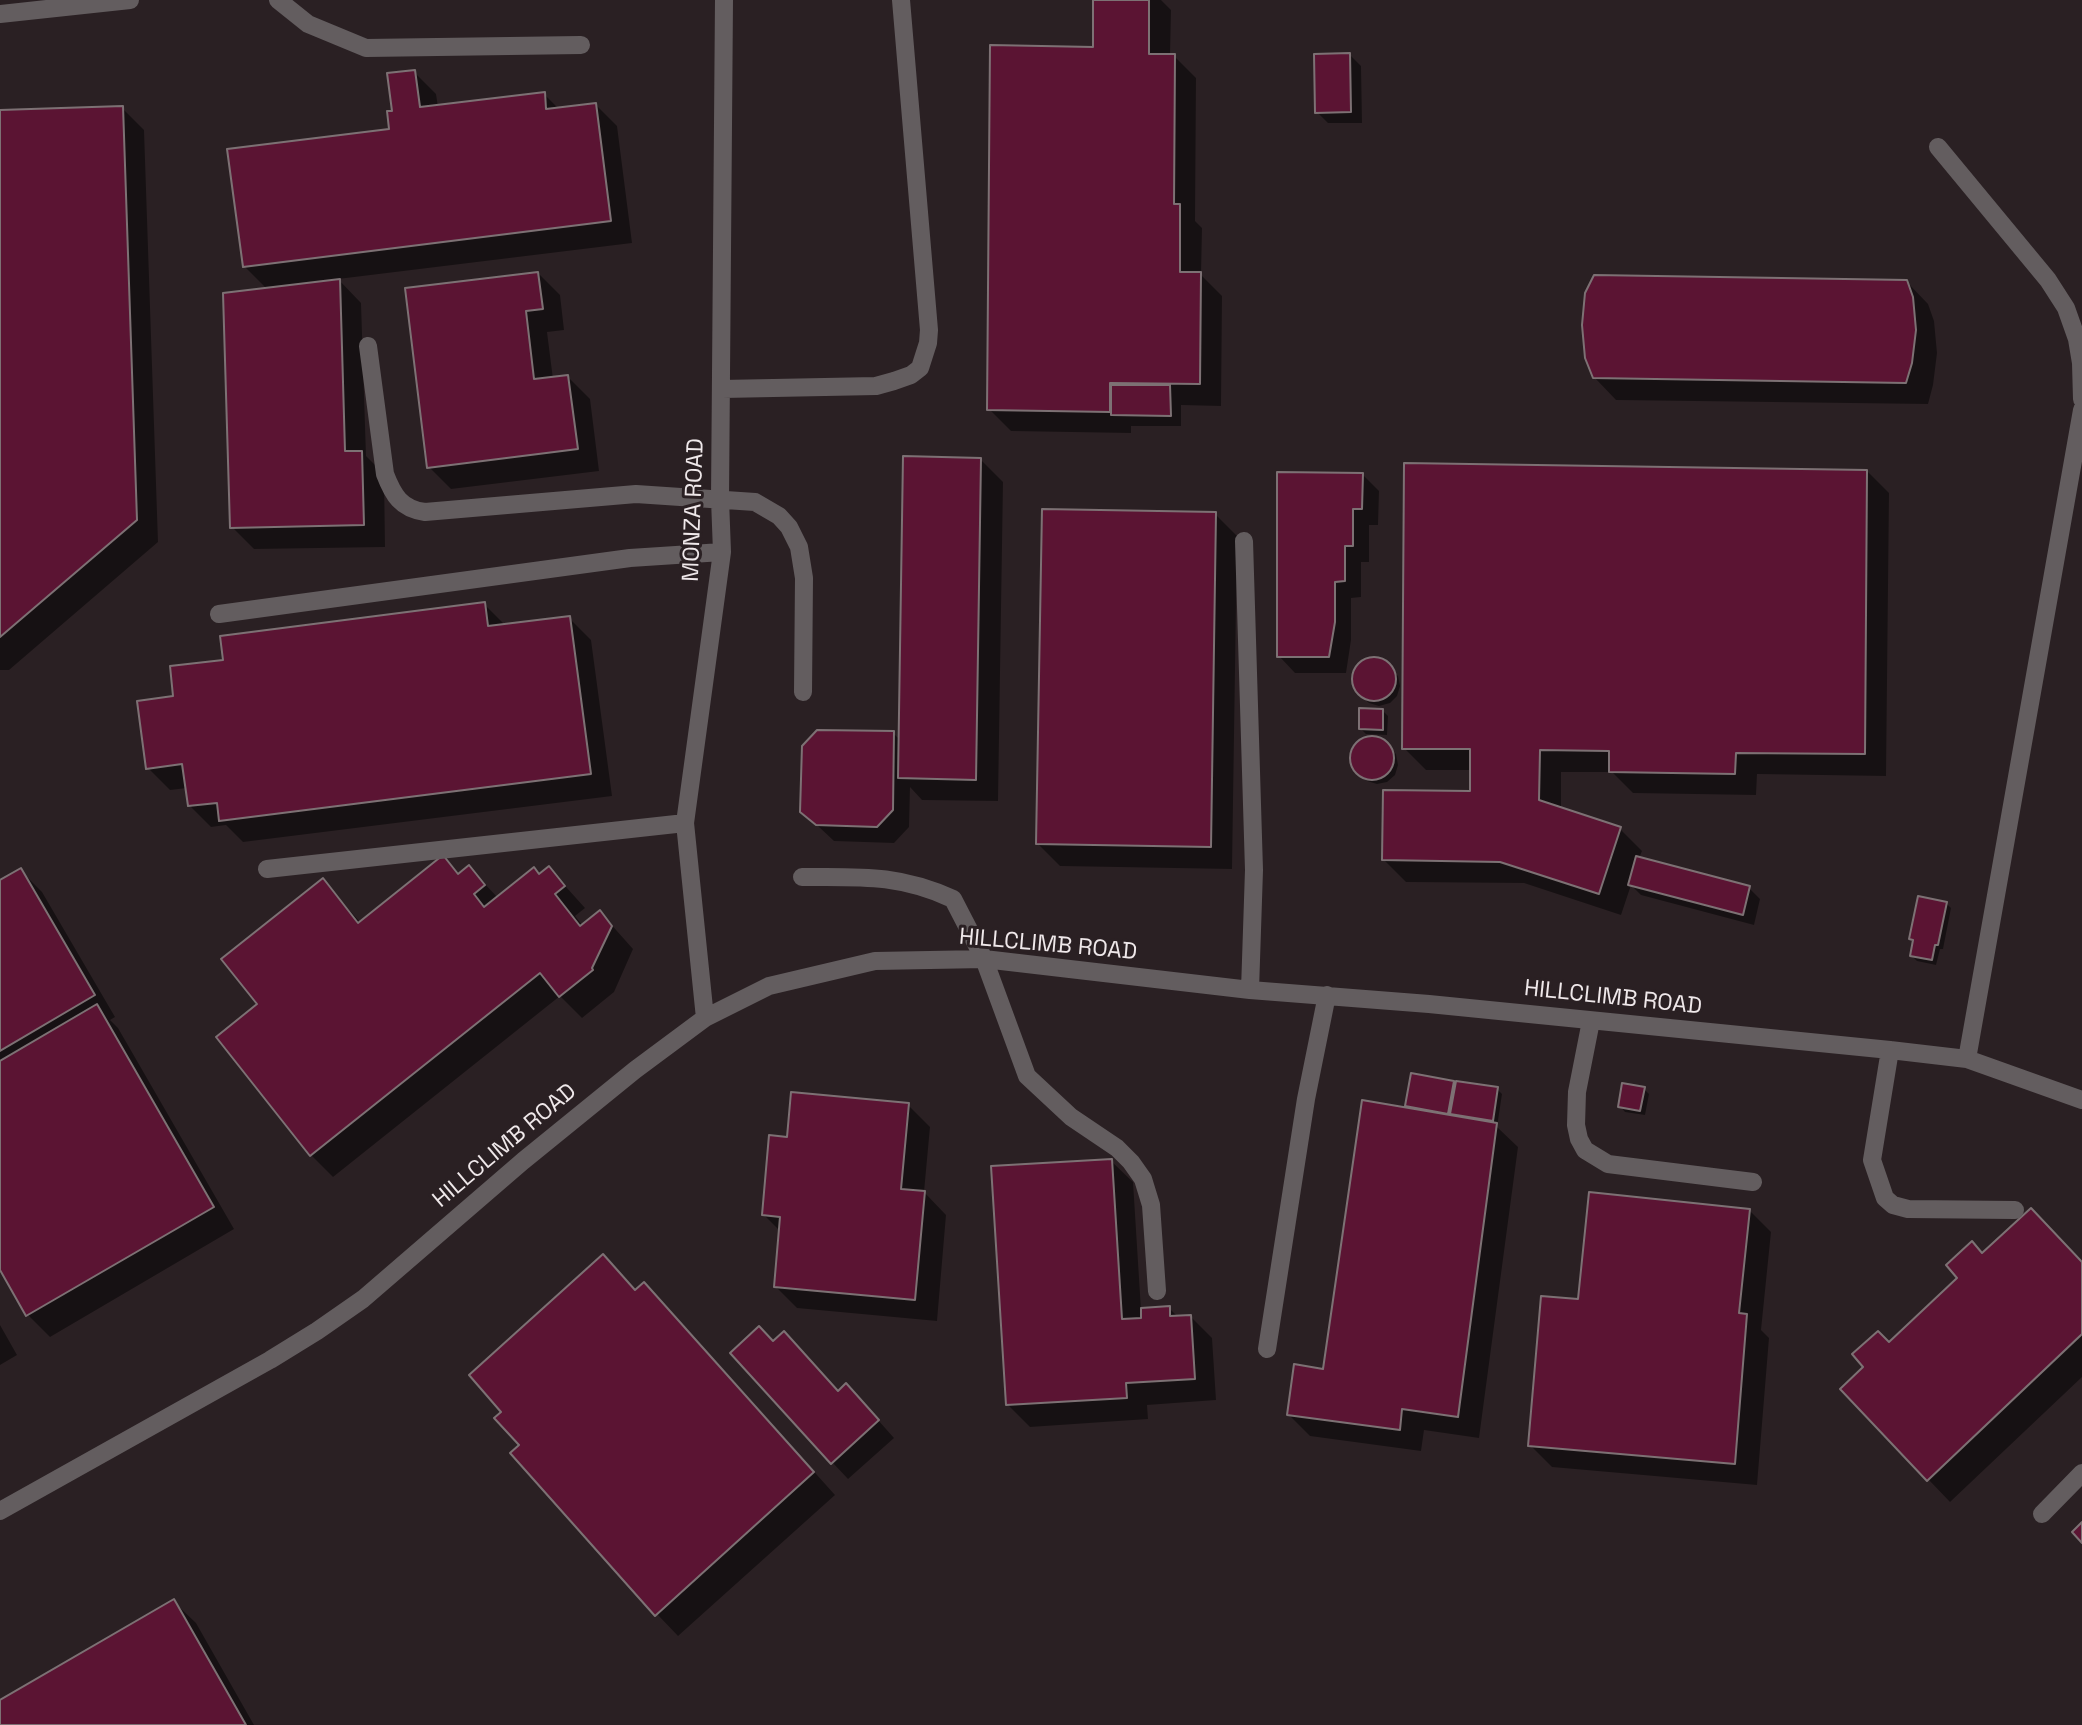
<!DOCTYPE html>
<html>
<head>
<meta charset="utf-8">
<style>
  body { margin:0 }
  canvas { display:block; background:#2a2023 }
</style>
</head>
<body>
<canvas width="2082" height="1725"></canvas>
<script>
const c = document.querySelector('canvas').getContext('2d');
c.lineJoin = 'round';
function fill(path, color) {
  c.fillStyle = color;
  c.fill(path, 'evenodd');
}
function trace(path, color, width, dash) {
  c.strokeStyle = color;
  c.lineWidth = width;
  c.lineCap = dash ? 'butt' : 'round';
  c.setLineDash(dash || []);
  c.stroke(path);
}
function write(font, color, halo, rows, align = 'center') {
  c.font = font + ' "Space Grotesk",sans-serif';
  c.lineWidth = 6;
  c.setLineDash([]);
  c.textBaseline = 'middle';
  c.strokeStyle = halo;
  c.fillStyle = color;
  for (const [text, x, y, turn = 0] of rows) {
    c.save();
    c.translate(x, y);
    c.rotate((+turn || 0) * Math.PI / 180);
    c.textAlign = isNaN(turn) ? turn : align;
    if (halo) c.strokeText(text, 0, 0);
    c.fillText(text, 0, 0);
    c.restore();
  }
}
const shadow = new Path2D(`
  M1095,0H1161L1171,10L1170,56H1174L1196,78L1195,221L1202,228L1201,275L1222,296L1221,406L1181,405V426H1131V433L1011,431L989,409L1094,48Z
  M1350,55L1361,66L1362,123H1328L1317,112Z
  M414,72L436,94L438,107L544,94L559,109L595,104L617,126L632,243L338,279L361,303L366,456L384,474L385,547L254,549L232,527L268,290L244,266L391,130L394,112Z
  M122,108L144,130L158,542L9,670H0V112Z
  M538,273L560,295L564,330L547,332L553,379L568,377L590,399L599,471L451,489L429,467Z
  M1906,281L1928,304L1934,321L1937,353L1933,385L1928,404L1616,400L1594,377Z
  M981,460L1003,482L998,801L922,800L910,787L909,827L894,843L834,841L802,811L893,733L901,741Z
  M1867,471L1889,493L1886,776L1757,774L1756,795L1633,793L1612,772H1561V809L1620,829L1642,851L1639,858L1749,888L1760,899L1754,925L1641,895L1631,885L1621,915L1524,883L1406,882L1384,860L1471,793V770H1426L1404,748Z
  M1362,474L1379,491L1378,525H1369V562H1361V597L1351,598V640L1346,673H1295L1279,656Z
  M1215,514L1237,536L1232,869L1060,866L1038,844Z
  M484,604L506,626L569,618L591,640L612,796L243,842L226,825L211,827L189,805L187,788L170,790L148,768L175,698L225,661Z
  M1374,659L1384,662L1398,676L1400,686L1397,696L1390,703L1379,706L1369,703L1363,697L1356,689L1354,679L1356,669L1364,662Z
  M1383,711L1388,716L1387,735L1366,734L1361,729Z
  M1373,738L1383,740L1389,746L1396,754L1398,765L1395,775L1387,782L1377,784L1367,781L1361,775L1354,767L1352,757L1355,746L1362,740Z
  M443,858L460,875L469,867L498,898L549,868L585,908L575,916L583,926L600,912L633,949L614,992L582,1018L560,996L333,1177L311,1155L219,1037L260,1004L323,881L361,923Z
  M20,870L42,892L115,1017L110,1020L118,1028L234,1229L50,1337L28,1315L0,1267V882Z
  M1946,903L1951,908L1943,949H1940L1936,965L1917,961L1912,956L1915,942L1911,939Z
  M1453,1082L1457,1086L1497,1089L1502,1094L1497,1127L1518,1147L1479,1438L1424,1430L1421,1451L1310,1436L1288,1414L1324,1371L1411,1110L1407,1106Z
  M1644,1089L1649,1094L1645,1115L1625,1112L1620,1106Z
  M908,1105L930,1127L924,1192L946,1215L937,1321L797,1308L775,1286L780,1231L764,1215L789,1139Z
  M1111,1161L1133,1182L1141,1310L1169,1308L1178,1317L1190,1316L1212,1338L1216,1400L1147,1405L1148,1419L1030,1427L1008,1405Z
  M1749,1210L1771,1232L1761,1330L1769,1338L1757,1485L1552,1467L1530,1445L1580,1301Z
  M1983,1255L2082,1263V1377L1950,1502L1842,1389Z
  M603,1256L636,1291L665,1306L835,1495L678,1636L657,1614L521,1446L504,1412Z
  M0,1325L17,1355L0,1365Z
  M774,1343L839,1392L862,1402L894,1438L848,1479L832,1462Z
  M174,1602L196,1623L254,1725H0V1702Z`);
const building = new Path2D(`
  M1093,0H1149V54H1175L1174,204H1180V272H1201L1200,384L1110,383V412L987,410L990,45L1093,47Z
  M1350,53L1351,112L1315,113L1314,54Z
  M415,70L420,107L545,92L546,109L596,103L611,221L243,267L227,149L389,129L387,111H392L387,73Z
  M123,106L137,520L0,637V110Z
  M538,272L543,309L526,311L534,379L568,375L578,449L427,468L405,288Z
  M1594,275L1907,280L1913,297L1916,330L1912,363L1906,383L1593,378L1585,358L1582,325L1585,293Z
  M340,279L345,451H362L364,525L230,528L223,293Z
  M1111,385H1170L1171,416L1111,415Z
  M903,456L981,458L976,780L898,778Z
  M1404,463L1867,470L1865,754L1736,753L1735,774L1609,772V751L1540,750L1539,800L1621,827L1599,894L1500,862L1382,860L1383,790L1470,791V749H1402Z
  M1277,472L1363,473L1362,509H1353V546H1345V581L1335,582V622L1329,657H1277Z
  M1042,509L1216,512L1211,847L1036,844Z
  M485,602L488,626L570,616L591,774L219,821L217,803L188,806L182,764L146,769L137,701L173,696L170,666L223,660L220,636Z
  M1352 679a22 22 0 1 1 44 0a22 22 0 1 1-44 0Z
  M1359,708L1383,709V730L1359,729Z
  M817,730L894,731L893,810L877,827L816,825L800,812L802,746Z
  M1350 758a22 22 0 1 1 44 0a22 22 0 1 1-44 0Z
  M443,855L458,874L469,865L485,885L474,894L484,907L534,867L539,874L549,866L565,886L555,894L580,926L600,910L612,926L592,968L593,970L559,997L540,973L310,1156L216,1037L257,1004L221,959L323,878L358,923Z
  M1636,856L1750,886L1743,915L1628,885Z
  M21,868L95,995L0,1051V880Z
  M1918,896L1947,902L1938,945H1935L1932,960L1910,956L1913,940L1909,939Z
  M97,1004L214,1207L26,1316L0,1270V1061Z
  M1411,1073L1454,1081L1448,1114L1405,1106Z
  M1456,1081L1498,1087L1493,1121L1450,1114Z
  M1622,1083L1645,1087L1640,1111L1618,1107Z
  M791,1092L909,1103L901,1189L925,1191L915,1300L774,1287L780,1217L762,1215L769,1135L787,1137Z
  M1362,1100L1497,1123L1458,1417L1402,1409L1400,1430L1287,1415L1294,1364L1323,1369Z
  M1112,1159L1122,1319L1141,1318V1308L1170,1306V1316L1191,1315L1195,1379L1126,1383L1127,1398L1006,1405L991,1166Z
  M1589,1192L1750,1209L1739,1313L1747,1314L1735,1464L1528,1446L1541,1296L1578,1299Z
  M2031,1208L2082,1262V1334L1927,1481L1840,1389L1863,1367L1852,1354L1878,1331L1889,1342L1957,1278L1946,1265L1972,1241L1982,1253Z
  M603,1254L635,1290L644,1282L814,1472L655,1616L510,1453L519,1445L494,1418L501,1412L469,1375Z
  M759,1326L773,1341L784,1331L838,1391L846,1383L879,1420L831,1464L730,1353Z
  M2082,1522V1543L2072,1532Z
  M174,1599L246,1725H0V1700Z`);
const minor = new Path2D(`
  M278,0L308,24L366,48L581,45
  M0,14L130,0
  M1938,147L2048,280L2066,308L2077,339L2081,363L2082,399
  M368,346L385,474C393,495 401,509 425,512L636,494L755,502L779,516L789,527L799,547L804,578L803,692
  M722,389L876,386L894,381L911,375L920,368L928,343L929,330L901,0
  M1244,541L1254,870L1250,990
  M219,614L630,558L722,552
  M267,869L685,823
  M802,877C859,877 899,874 953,899L984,959L1027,1076L1071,1117L1117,1148L1131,1162L1143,1179L1151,1205L1157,1291
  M705,1018L685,823L722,552L720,499L724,0
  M1591,1021L1577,1092L1576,1125L1579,1139L1585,1150L1608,1164L1753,1182
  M1890,1050L1872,1160L1885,1198L1893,1205L1908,1209L2015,1210
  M1967,1059L2082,410
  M1267,1349L1306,1099L1327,995
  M0,1511L270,1360L317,1331L363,1299L523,1161L635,1070L705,1018L769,986L875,961L984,959L1250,990L1429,1004L1890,1050L1967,1059L2082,1100
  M2042,1514L2082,1473`);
const streetNames = [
  ["MONZA ROAD",694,510,-88],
  ["HILLCLIMB ROAD",1048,945,5],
  ["HILLCLIMB ROAD",1613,998,6],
  ["HILLCLIMB ROAD",505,1146,-40]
];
fill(shadow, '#0007');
fill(building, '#5b1433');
trace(building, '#7d7174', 2);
trace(minor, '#635d5f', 18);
write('23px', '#efe8ea', '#2a2023', streetNames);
</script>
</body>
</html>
